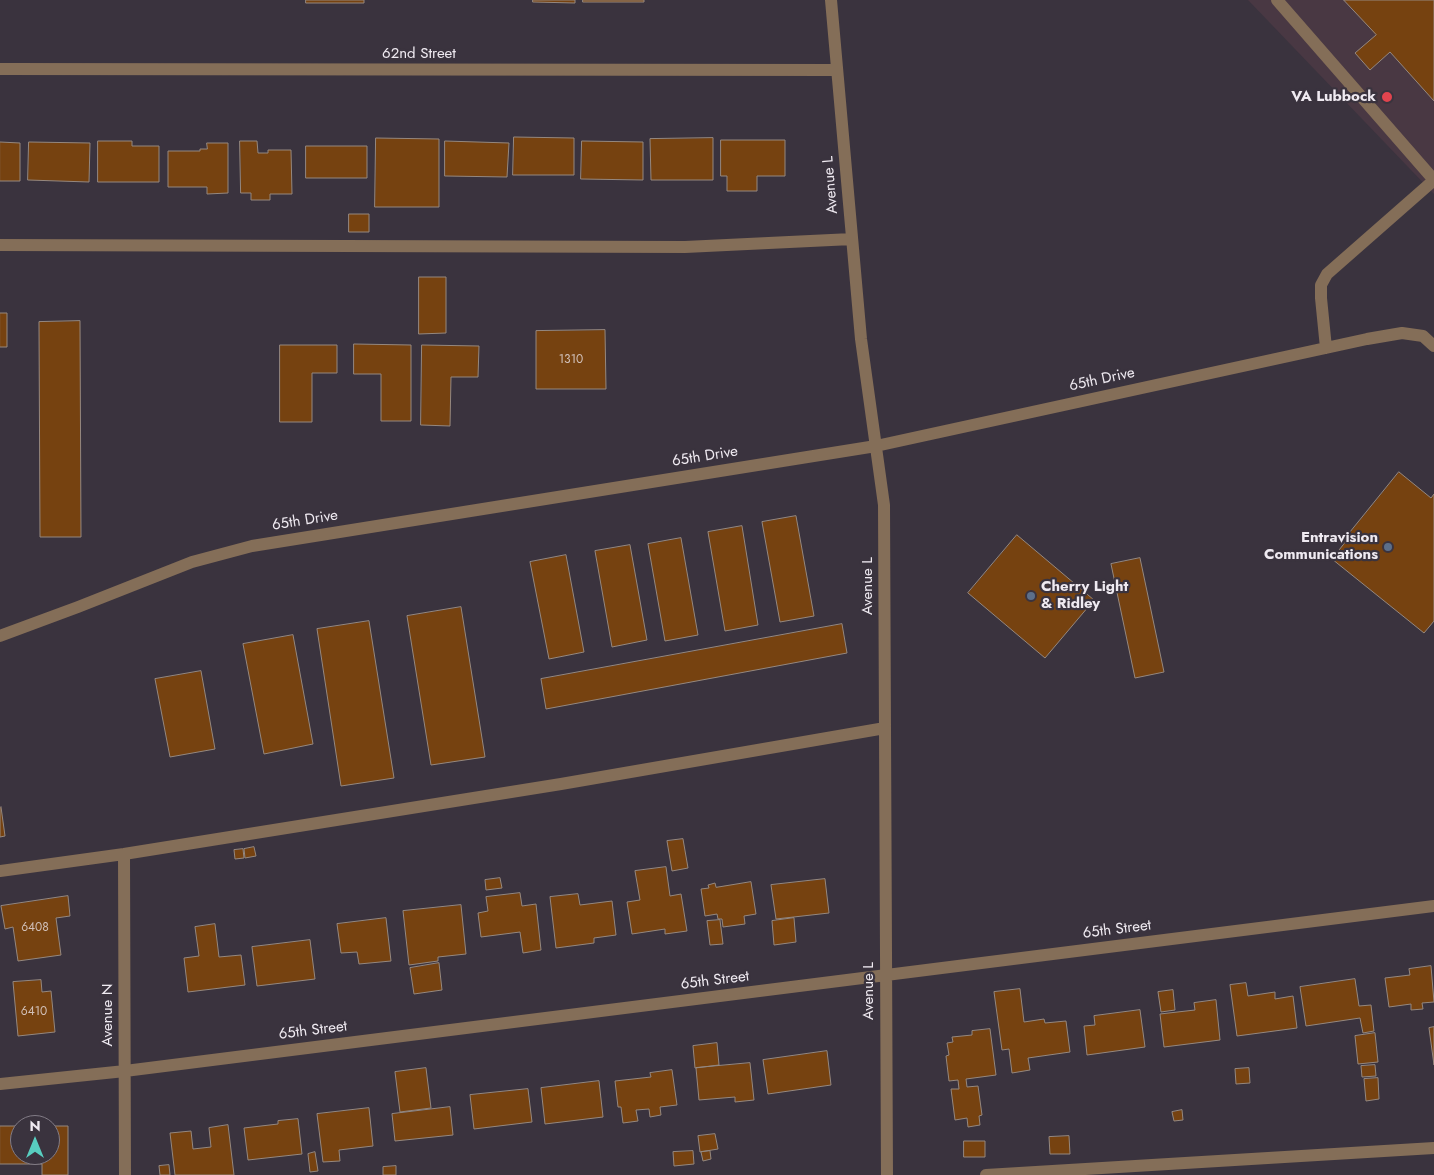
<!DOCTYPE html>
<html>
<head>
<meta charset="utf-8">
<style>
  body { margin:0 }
  #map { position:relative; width:1434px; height:1175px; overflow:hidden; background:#3a333e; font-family:Jost,sans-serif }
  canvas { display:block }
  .north { position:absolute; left:10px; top:1115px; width:50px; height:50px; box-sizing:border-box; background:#3a333e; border:1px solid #827c86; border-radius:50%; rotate:0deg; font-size:14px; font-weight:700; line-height:20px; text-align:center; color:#efeaf1 }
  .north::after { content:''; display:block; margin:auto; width:18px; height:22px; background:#58cec0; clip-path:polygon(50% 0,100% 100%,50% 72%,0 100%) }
</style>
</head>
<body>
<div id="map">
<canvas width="1434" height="1175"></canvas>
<div class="north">N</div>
</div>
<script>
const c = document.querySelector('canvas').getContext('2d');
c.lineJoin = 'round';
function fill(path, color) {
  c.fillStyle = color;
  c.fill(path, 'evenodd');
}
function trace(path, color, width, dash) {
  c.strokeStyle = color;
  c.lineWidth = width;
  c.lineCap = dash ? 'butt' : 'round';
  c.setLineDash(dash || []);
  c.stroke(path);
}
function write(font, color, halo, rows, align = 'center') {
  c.font = font + ' Jost,sans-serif';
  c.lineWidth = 4.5;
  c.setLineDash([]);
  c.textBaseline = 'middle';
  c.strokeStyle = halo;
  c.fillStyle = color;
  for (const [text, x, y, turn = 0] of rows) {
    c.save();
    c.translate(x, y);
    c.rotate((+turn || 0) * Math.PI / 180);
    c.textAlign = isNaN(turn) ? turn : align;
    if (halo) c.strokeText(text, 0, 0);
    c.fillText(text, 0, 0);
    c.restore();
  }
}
const medical = new Path2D(`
  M1248,0H1434V194Z`);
const building = new Path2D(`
  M306,0H364V3H306Z
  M533,0H575V3L533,2Z
  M583,0H644V2H583Z
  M1344,0H1434V101L1390,52L1370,70L1355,53L1376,35Z
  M514,137L574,138V175H513Z
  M376,138L439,139V207H375Z
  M713,138V180H651L650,139Z
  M721,140H785V176H757V191H727V176H721Z
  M98,141H132V146H159V182H98Z
  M240,141H257L258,153H268V150H291L292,194H270V200H251V193H241Z
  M445,141L509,143L507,177L445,176Z
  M582,141L643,142V180L581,179Z
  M0,142L20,143V181H0Z
  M29,142L90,143L89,182L28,180Z
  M207,143H228V193L207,194V187H168V151H200V149H207Z
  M306,146H367V178H306Z
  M349,214H369V232H349Z
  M419,277H446V333L419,334Z
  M0,313H7V347H0Z
  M80,321L81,537H40L39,322Z
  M605,330L606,389H536V331Z
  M354,344L411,345V421H381V374H354Z
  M280,345H337V373H312V422H280Z
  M422,345L479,346L478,377H451L450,426L421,425Z
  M1399,472L1431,498L1434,494V621L1424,633L1332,559L1350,536L1348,535Z
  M796,516L814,616L780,622L762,522Z
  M742,526L758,625L725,631L708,532Z
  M1017,535L1094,600L1045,658L968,593Z
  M681,538L698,635L665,641L648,544Z
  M630,545L647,640L612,647L595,551Z
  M566,555L584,652L549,659L530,562Z
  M1140,558L1164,672L1135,678L1111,564Z
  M461,607L485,757L431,765L407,616Z
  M369,621L394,778L341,786L317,629Z
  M842,624L847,653L546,709L541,679Z
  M293,635L313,744L264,754L243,644Z
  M201,671L215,749L170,757L155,679Z
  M1,807L5,836L0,837V808Z
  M683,839L688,868L672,871L667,841Z
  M254,847L256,856L245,858L244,849Z
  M243,849L244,858L235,859L234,850Z
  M666,867L670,896L681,894L687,931L665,934V929L632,934L627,902L640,900L635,871Z
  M500,878L502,888L486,890L485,880Z
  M825,879L829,913L776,919L771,885Z
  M751,882L756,914L744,916L745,924L723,927L722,919H718L717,914L705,916L701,889L709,888L708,885L715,883L716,887Z
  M520,893L522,906L536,904L541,950L523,953L520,932L481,937L478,913L488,911L486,897Z
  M578,894L580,905L612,901L616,935L594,938V943L556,948L550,897Z
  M68,896L70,916L56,918L61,955L18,961L13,927L5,929L1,906Z
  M461,905L466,954L438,957V961L409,965L403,911Z
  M386,918L391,961L359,964L357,952L341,953L337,924Z
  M794,918L796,942L774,945L772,921Z
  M720,920L723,944L710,945L707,921Z
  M215,924L219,957L241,955L245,985L188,992L184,958L199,956L195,927Z
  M310,940L315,979L257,986L252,947Z
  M439,963L442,990L414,994L410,968Z
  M1431,966L1434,1002L1422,1003L1423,1009L1411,1010V1004L1389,1007L1385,978L1410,975L1409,969Z
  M1355,979L1359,1006L1371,1005L1374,1031L1363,1033L1360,1018L1306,1026L1300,987Z
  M41,980L42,992L51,991L55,1032L18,1036L13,982Z
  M1246,983L1248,996L1275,992V999L1293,996L1297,1028L1237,1036L1230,985Z
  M1020,989L1024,1022L1044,1019L1045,1023L1066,1021L1070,1052L1028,1058L1030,1070L1012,1073L1009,1049L1002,1050L994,992Z
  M1173,990L1175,1010L1161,1012L1158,992Z
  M1216,1000L1220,1040L1164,1047L1160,1014L1195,1010L1194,1003Z
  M1140,1010L1145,1047L1087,1055L1084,1026L1095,1025L1094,1016Z
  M1434,1027V1065L1429,1028Z
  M990,1029L996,1075L966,1079L967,1087L978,1086L982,1115L979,1116L980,1125L968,1127L967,1118L955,1120L951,1089H959L958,1080L949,1081L946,1056L949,1055L947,1043L953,1042L952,1037L972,1035V1031Z
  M1375,1033L1378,1062L1358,1064L1355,1036Z
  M717,1043L719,1065L695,1068L693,1046Z
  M827,1051L831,1085L768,1094L763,1060Z
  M750,1063L754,1100L735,1102V1097L699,1100L696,1068Z
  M1375,1065L1376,1076L1362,1077L1361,1066Z
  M426,1068L431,1108L400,1112L395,1072Z
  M1249,1068L1250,1083L1236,1084L1235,1069Z
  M672,1070L677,1105L660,1107L661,1115L650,1117L649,1109L636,1110L638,1121L623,1123L621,1107H618L615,1081L651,1077L650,1073Z
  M1378,1078L1379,1099L1366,1101L1364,1079Z
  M599,1081L603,1117L545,1124L541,1088Z
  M528,1089L532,1122L474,1129L470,1095Z
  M450,1107L453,1135L395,1141L392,1114Z
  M369,1108L373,1146L339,1150L340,1161L323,1162L317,1114Z
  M1182,1110L1183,1120L1174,1121L1172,1112Z
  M298,1119L302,1154L248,1160L244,1128L278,1124V1121Z
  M228,1125L234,1175H175L170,1133L191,1131L193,1149L211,1147L209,1128Z
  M0,1126H20V1155H50V1126H68V1175H42V1164H0Z
  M715,1134L718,1149L700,1152L698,1136Z
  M1069,1136L1070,1154H1050L1049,1137Z
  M964,1141H985V1157H964Z
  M693,1151L694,1164L674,1166L673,1152Z
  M710,1151L711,1159L703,1161L701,1152Z
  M315,1152L318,1171L310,1172L308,1154Z
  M169,1165L170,1175H160L159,1166Z
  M396,1166V1175H383V1167Z`);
const minor = new Path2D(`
  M831,0L861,339L884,505L887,1175
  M1277,0L1434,180
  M0,69L837,70
  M0,245L685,247L852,239
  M1326,348L1321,298V285L1327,274L1433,181
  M0,636L78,607L192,562L252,546L876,446L1367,339L1402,333L1423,336L1434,346
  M124,854L125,1175
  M0,871L124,854L561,784L885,728
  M0,1084L125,1071L1434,906
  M986,1175L1434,1148`);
const markers = [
  [1387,97,6,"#e0444e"],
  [1388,547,5,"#5c6f8a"],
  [1031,596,5,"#5c6f8a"]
];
const numberNames = [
  ["1310",571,360],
  ["6408",35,928],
  ["6410",34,1012]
];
const streetNames = [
  ["62nd Street",419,54],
  ["Avenue L",831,185,-95],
  ["65th Drive",1102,380,-12],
  ["65th Drive",705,457,-9],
  ["65th Drive",305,521,-9],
  ["Avenue L",868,586,-90],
  ["65th Street",1117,930,-7],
  ["65th Street",715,981,-7],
  ["Avenue L",869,991,-90],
  ["Avenue N",108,1015,-90],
  ["65th Street",313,1031,-7]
];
const poiNames = [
  ["VA Lubbock",1376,97],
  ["Entravision",1378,538],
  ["Communications",1378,555],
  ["Cherry Light",1041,587,"left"],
  ["& Ridley",1041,604,"left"]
];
fill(medical, '#493843');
fill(building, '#764210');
trace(building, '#95887f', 1);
trace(minor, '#846e58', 12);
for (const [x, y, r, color] of markers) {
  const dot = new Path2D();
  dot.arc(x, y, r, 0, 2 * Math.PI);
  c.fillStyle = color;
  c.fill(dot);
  trace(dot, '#3a333e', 2);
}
write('12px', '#d1c0b9', null, numberNames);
write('15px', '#efeaf1', '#3a333e', streetNames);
write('bold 15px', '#efeaf1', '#3a333e', poiNames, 'right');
</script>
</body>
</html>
